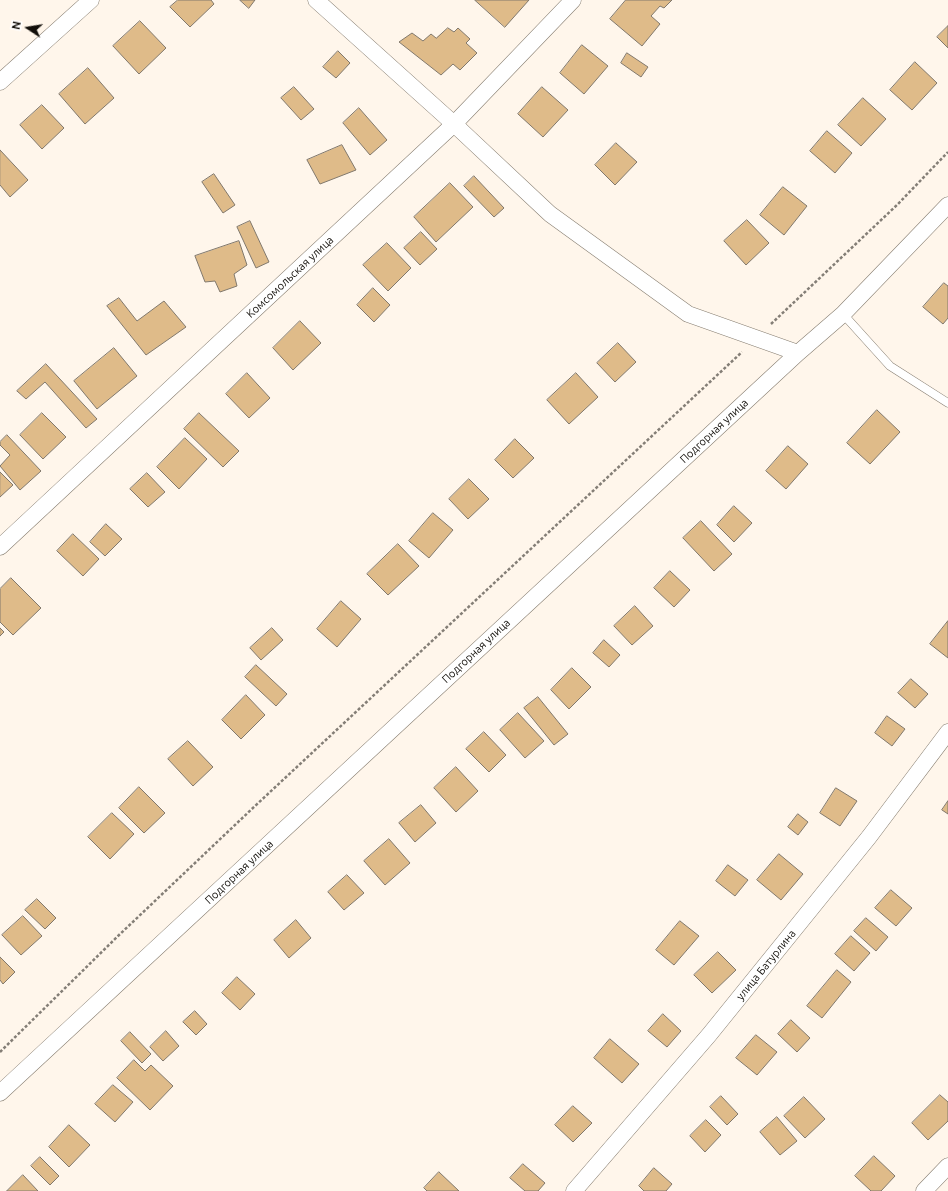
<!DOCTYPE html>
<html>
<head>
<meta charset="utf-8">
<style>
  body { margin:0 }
  #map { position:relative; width:948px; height:1191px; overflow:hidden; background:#fff6eb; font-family:Ubuntu,sans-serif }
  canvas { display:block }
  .north { position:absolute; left:8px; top:8px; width:40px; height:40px; -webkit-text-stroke:3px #fff; paint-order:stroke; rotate:282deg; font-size:11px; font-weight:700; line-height:16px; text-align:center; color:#110e09 }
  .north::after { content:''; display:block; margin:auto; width:14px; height:18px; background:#110e09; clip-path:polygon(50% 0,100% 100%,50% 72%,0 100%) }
</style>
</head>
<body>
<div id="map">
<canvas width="948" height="1191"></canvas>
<div class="north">N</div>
</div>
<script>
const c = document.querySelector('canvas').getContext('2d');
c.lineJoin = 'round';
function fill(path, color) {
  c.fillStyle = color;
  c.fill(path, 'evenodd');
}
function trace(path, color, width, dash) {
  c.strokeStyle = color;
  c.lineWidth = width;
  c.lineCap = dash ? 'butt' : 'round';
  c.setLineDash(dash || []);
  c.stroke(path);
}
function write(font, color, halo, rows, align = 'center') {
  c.font = font + ' Ubuntu,sans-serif';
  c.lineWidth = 3;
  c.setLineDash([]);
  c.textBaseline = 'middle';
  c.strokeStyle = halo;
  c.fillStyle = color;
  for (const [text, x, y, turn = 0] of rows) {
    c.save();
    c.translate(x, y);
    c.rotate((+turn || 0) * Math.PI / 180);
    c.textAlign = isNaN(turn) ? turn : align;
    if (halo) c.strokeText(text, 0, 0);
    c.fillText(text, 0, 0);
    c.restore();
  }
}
const building = new Path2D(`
  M178,0H211L214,4L190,27L170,7Z
  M240,0H255L249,8Z
  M475,0H529L505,27Z
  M626,0H672L664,8L660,6L651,16L660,24L642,46L610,19Z
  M140,21L166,48L139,74L113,46Z
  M948,26V48L937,37Z
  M448,28L454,32L458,28L470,39L466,43L477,53L460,70L453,64L441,75L399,42L412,33L423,41L431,34L436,38Z
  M582,45L608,66L584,94L560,73Z
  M338,51L350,63L336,78L323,67Z
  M627,53L648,67L641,77L621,63Z
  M915,62L937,83L912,110L890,90Z
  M88,68L114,98L85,124L59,94Z
  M294,87L314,109L301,120L281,98Z
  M542,87L568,110L543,137L518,114Z
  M863,98L886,119L861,146L838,125Z
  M42,105L64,128L42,149L20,125Z
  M359,108L387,140L370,155L343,123Z
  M827,131L852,153L835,173L810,151Z
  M616,143L637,162L615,185L595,165Z
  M342,145L356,170L320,184L307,160Z
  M0,150L28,180L10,197L0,185Z
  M214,174L235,205L223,213L202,182Z
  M474,176L504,208L494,217L464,186Z
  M450,183L473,207L436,242L414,217Z
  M783,187L807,206L784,235L760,215Z
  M747,220L769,243L746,265L724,241Z
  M250,221L269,262L256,268L237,227Z
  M421,232L437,249L420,265L404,248Z
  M239,241L247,265L234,274L237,286L220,292L215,281L205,282L195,256Z
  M387,243L411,268L388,291L363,265Z
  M944,283L948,286V318L943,324L923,307Z
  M373,288L390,305L374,322L357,305Z
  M119,298L137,321L164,301L186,327L146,355L107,306Z
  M300,321L321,343L293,370L273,348Z
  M618,343L636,362L615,382L597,363Z
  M114,348L137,376L97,409L74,381Z
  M46,364L97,419L86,428L45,382L26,399L17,391Z
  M247,373L270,398L249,418L226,394Z
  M576,373L598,397L569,424L547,400Z
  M877,410L900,432L870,464L847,443Z
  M42,413L66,437L43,459L20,435Z
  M199,413L239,451L223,467L184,429Z
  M7,435L41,471L20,490L0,466L10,455L0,445V442Z
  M185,438L207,459L179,489L157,467Z
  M515,439L534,458L513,478L495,460Z
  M788,446L808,464L786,489L766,471Z
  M0,472L13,485L0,497Z
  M147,473L165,492L148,507L130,489Z
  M469,479L489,499L468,519L449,499Z
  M734,506L752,523L734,542L717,525Z
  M433,513L453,530L429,558L409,541Z
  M701,521L732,554L714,571L683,538Z
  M106,524L122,539L105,556L90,542Z
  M73,534L99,559L83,576L57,551Z
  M398,544L419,566L388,595L367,574Z
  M670,571L690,590L674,607L654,588Z
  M11,578L41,608L13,635L0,622V589Z
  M341,601L361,619L337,647L317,629Z
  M635,606L653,626L632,645L614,626Z
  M948,621V658L930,644Z
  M0,628L4,632L0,636Z
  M272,628L283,640L261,660L250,648Z
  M604,640L620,655L609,667L593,653Z
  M256,665L287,694L276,706L245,677Z
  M572,668L591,687L569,709L551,690Z
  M911,679L928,694L915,708L898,693Z
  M246,695L265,715L241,739L222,720Z
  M538,697L568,734L554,745L524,708Z
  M518,713L544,741L525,758L500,730Z
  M887,716L905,729L892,746L875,733Z
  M484,732L506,755L489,772L466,749Z
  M188,741L213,767L193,786L168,759Z
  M456,767L478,791L456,812L434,788Z
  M139,787L165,813L144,833L119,808Z
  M836,788L857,801L840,826L820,813Z
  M948,801V814L942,810Z
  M421,805L436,823L415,842L399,823Z
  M112,813L134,834L110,859L88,837Z
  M798,814L808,822L798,835L788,827Z
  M389,839L410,863L385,885L364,861Z
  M779,854L803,874L781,900L757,880Z
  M728,865L748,880L735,896L716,881Z
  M347,875L364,893L344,910L328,892Z
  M891,890L912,908L896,926L875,908Z
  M37,899L56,918L45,929L25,910Z
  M23,916L42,936L21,955L2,935Z
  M866,918L888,937L876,951L854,931Z
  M296,920L311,938L289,958L274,940Z
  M680,921L699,936L674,965L656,950Z
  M851,936L870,953L854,971L835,954Z
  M718,952L736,970L712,993L694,975Z
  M0,957L15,972L3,984L0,980Z
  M837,970L851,982L822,1018L807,1006Z
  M237,977L255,994L240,1010L222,993Z
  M195,1011L207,1024L196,1035L183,1022Z
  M663,1014L681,1031L667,1047L648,1031Z
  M791,1020L810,1038L797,1052L778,1034Z
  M166,1031L179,1046L163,1061L150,1047Z
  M130,1032L151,1054L142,1063L121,1041Z
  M756,1035L777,1052L757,1075L736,1058Z
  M610,1039L639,1064L622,1083L594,1058Z
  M134,1060L145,1071L151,1065L173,1086L150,1110L117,1078Z
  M113,1085L133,1102L115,1122L95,1104Z
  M940,1095L948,1102V1121L928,1140L912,1123Z
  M721,1096L738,1114L727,1125L710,1107Z
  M804,1097L825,1119L805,1138L784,1116Z
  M573,1106L592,1123L573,1142L555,1125Z
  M777,1117L797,1141L780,1155L760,1132Z
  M706,1120L721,1135L705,1152L690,1136Z
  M69,1125L90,1145L69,1167L49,1147Z
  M874,1156L895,1176L881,1191H871L855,1176Z
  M40,1157L59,1176L50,1185L31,1166Z
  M523,1164L545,1183L538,1191H525L510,1178Z
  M654,1168L672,1184L666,1191H644L639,1186Z
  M439,1172L459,1191H427L424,1188Z
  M23,1175L38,1191H7Z`);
const path = new Path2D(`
  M771,324L897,205L948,152
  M0,1052L118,936L255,806L742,352`);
const service = new Path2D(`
  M843,314L890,366L948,403`);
const minor = new Path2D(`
  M316,0L454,124L550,214L688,314L798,353
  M0,82L91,0
  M0,547L454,124L573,0
  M0,1093L798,353L843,314L948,205
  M574,1191L709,1035L869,837L948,732
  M924,1191L948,1166`);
const streetNames = [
  ["Комсомольская улица",290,277,-43],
  ["Подгорная улица",714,431,-43],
  ["Подгорная улица",476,651,-43],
  ["Подгорная улица",239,872,-43],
  ["улица Батурлина",766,965,-51]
];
fill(building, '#dfbb89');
trace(building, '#81786c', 1);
trace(service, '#867d70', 9);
trace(minor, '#867d70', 17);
trace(path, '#847e76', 2.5, [3, 2]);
trace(service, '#fff', 8);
trace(minor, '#fff', 16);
write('11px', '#110e09', '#fff', streetNames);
</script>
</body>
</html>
